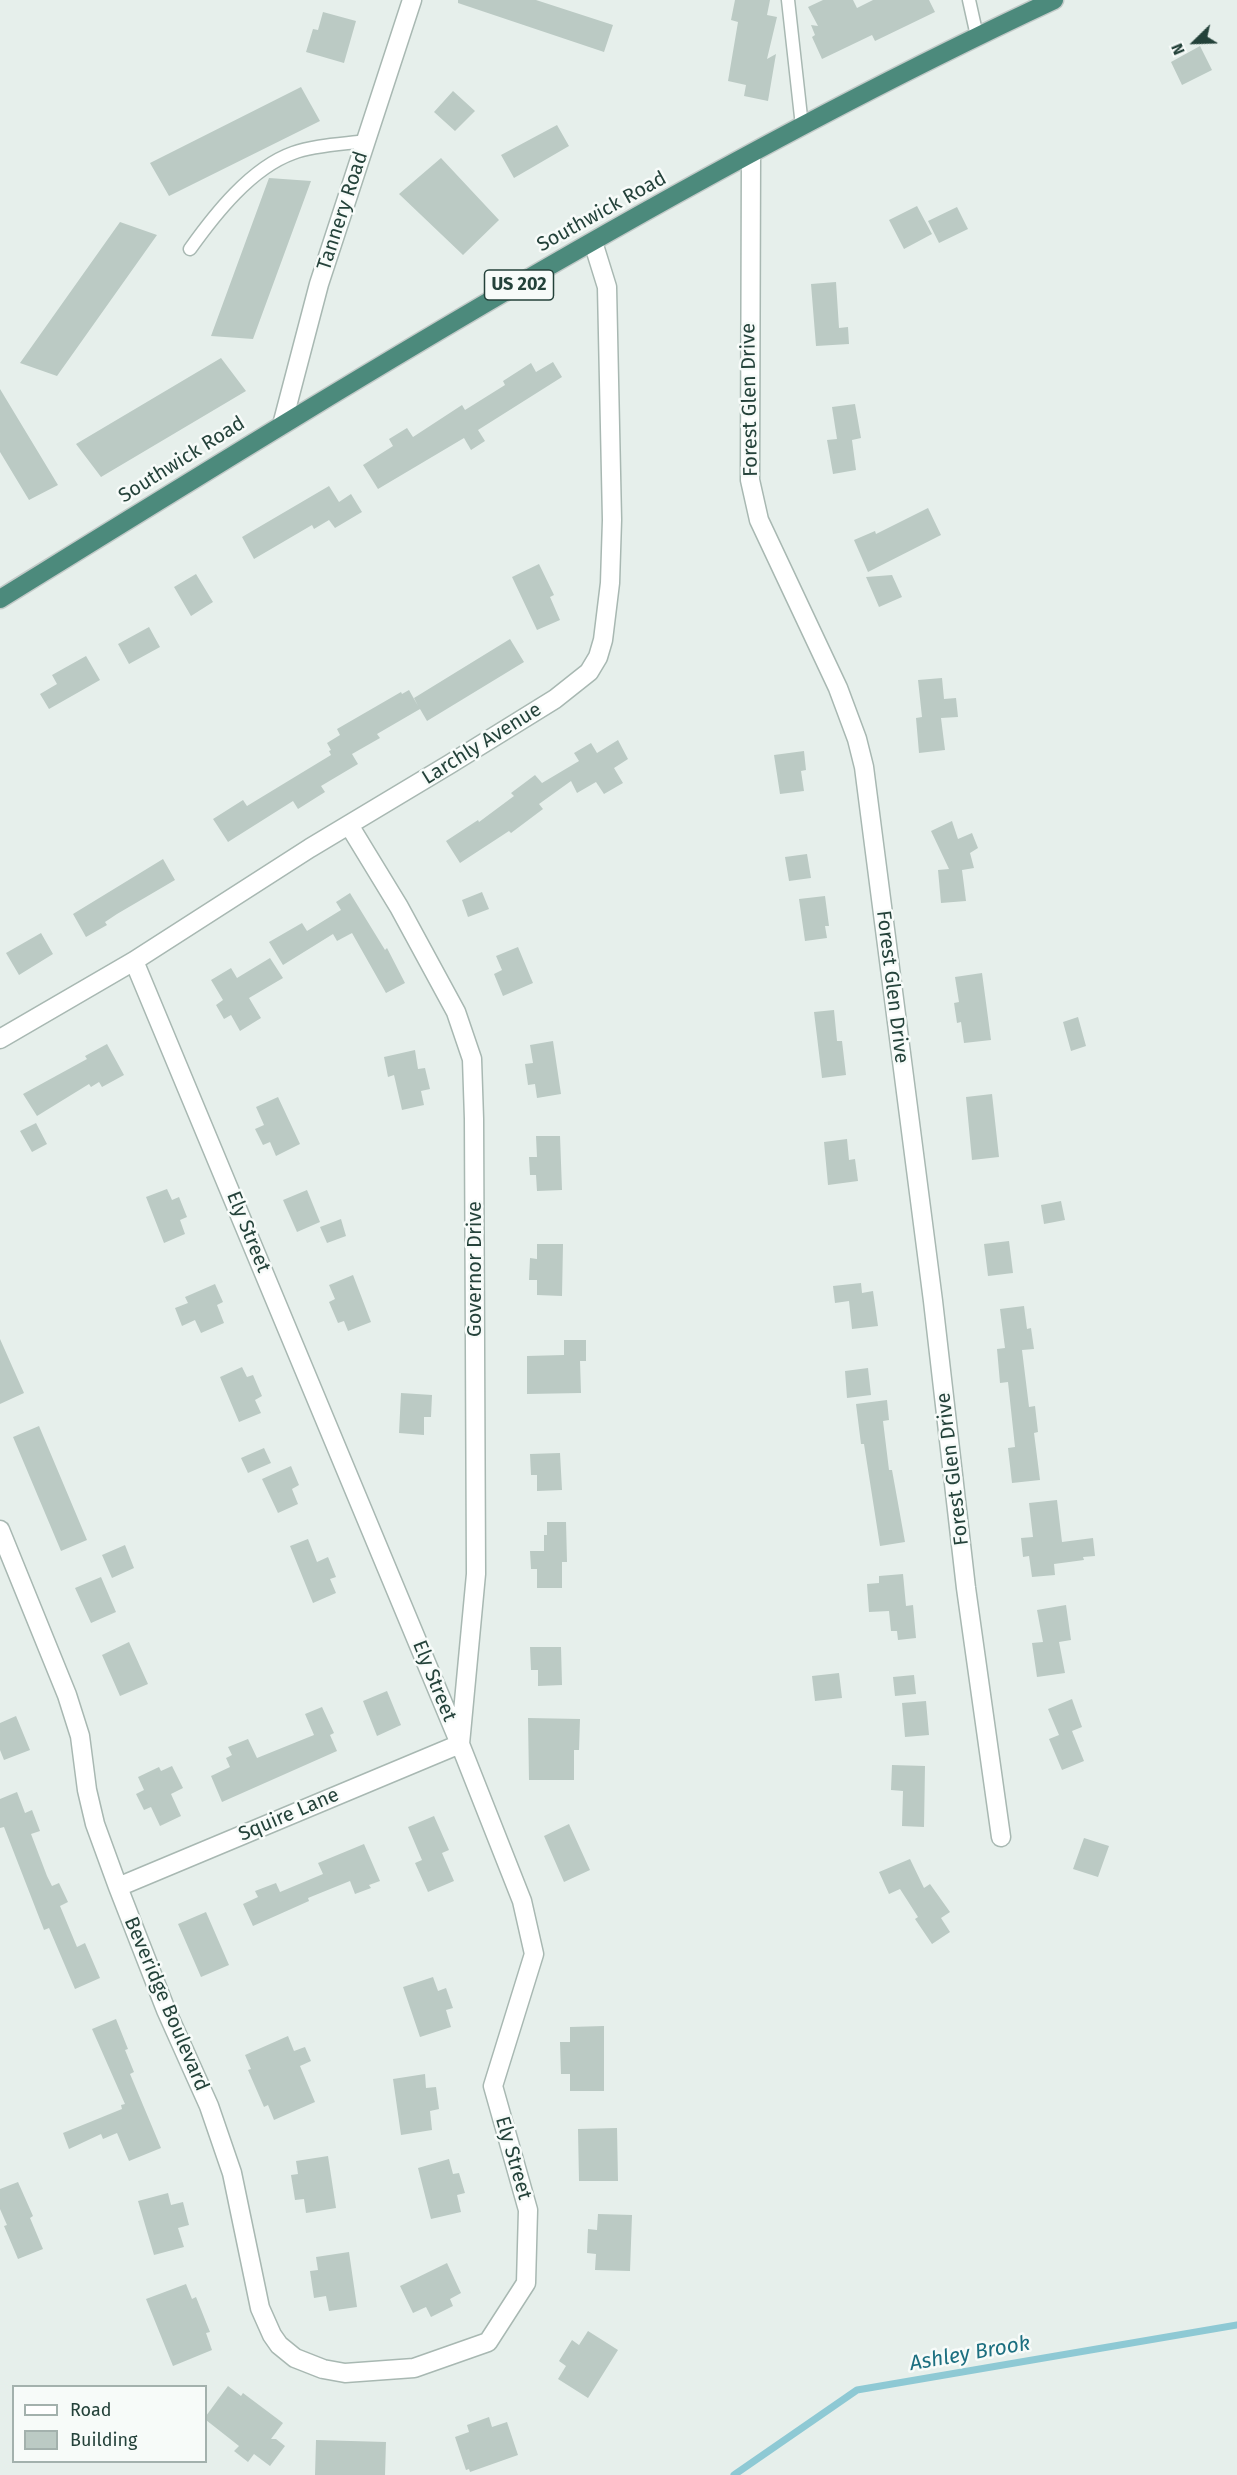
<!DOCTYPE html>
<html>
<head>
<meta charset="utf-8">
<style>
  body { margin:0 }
  #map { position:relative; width:1237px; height:2475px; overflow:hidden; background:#e6efeb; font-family:"Fira Sans",sans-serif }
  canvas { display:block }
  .legend { position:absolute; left:12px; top:2385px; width:195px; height:78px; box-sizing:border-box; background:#f7fbf9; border:2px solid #a3b1ad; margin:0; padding:8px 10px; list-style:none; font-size:18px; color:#24423a }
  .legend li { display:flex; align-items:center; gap:12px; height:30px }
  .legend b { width:30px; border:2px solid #a3b1ad }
  .north { position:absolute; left:1165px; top:12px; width:60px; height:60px; -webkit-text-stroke:4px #f7fbf9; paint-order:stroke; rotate:247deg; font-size:16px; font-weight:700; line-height:24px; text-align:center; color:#24423a }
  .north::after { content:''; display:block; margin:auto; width:21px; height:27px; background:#24423a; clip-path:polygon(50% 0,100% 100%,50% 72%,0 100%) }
</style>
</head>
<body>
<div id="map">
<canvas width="1237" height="2475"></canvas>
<ul class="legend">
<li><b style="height:8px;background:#fff"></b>Road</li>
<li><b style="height:16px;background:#bbcac4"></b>Building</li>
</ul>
<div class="north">N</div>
</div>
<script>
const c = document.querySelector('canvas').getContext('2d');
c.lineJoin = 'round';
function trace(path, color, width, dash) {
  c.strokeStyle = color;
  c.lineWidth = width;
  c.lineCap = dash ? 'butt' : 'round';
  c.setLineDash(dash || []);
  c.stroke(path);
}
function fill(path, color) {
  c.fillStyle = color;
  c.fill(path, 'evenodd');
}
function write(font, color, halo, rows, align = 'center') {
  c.font = font + ' "Fira Sans",sans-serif';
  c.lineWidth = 5;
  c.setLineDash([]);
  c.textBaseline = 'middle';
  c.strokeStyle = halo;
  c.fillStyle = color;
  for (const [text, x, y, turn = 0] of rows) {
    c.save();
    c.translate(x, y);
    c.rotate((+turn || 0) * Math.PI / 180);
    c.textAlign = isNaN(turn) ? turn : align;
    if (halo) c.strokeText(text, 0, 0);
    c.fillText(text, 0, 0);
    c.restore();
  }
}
const stream = new Path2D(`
  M734,2475L857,2390L1237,2325`);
const building = new Path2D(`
  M458,0H536L613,25L604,52L458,3Z
  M735,0H770L767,15L777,17L767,59L776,54L768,101L744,96L746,85L728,81L738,22L731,20Z
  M823,0H853L857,8L873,0H929L935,12L875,41L872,35L822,59L812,37L815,35L811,25L818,26L808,7Z
  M323,12L356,21L344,63L306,52L313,29L318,30Z
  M1200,46L1212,70L1182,85L1171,62Z
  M301,87L320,121L169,196L150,163Z
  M453,91L475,111L455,131L434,112Z
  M557,125L569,146L514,178L501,155Z
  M441,158L499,220L463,255L399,194Z
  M269,178L311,181L253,339L211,336Z
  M917,206L932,234L904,249L889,220Z
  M957,207L968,229L939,243L928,221Z
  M120,222L157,235L57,376L20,363Z
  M836,282L839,328L848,327L849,344L816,346L811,284Z
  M221,358L246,391L101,477L76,444Z
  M553,362L562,377L478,430L485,441L471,450L464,438L378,489L363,465L393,446L389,439L407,428L413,437L462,405L465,410L505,385L503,381L531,363L536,372Z
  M0,389L58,485L29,500L0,452Z
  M855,404L861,438L852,440L856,470L833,474L827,440L837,439L832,407Z
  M329,486L339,502L351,494L362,512L335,528L329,520L314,529L312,525L254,559L242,537Z
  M928,508L941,535L868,572L854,540L875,531L876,534Z
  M539,564L554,595L550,597L560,620L537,630L512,577Z
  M196,574L213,602L191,616L174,587Z
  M892,575L902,597L879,607L866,577Z
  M149,627L160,647L129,664L118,644Z
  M510,639L524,662L427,721L420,709L377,734L380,738L352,754L358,764L321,786L325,792L298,809L293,801L228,842L213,819L243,800L247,806L331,755L329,751L331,750L327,743L340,735L337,729L401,692L402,694L409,690L418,706L414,698Z
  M86,656L100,680L49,709L40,694L57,684L52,675Z
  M942,678L944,699L956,698L958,717L941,718L945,750L919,753L916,718L922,717L918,680Z
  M618,740L628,759L614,768L623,783L604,794L596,782L577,793L571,781L539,804L543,809L511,833L509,831L460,863L446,841L478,820L479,822L514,796L511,793L535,775L542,783L579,761L574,753L591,743L597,753Z
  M804,751L806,770L801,771L804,791L780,794L774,755Z
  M952,821L958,839L972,833L978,848L970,853L974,868L962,870L966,901L941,903L938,870L949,869L931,831Z
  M807,854L811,878L789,881L785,857Z
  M163,859L175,880L117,914L105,922L107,925L86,937L73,914Z
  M482,892L489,909L468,917L462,900Z
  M350,893L385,950L387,948L405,983L386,993L352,933L337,941L333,934L283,965L269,942L302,923L307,931L341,910L336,902Z
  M825,896L829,926H825L827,938L805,941L799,899Z
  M41,933L53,954L19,975L6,953Z
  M518,947L533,983L503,996L494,974L502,970L496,956Z
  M270,958L283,978L249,998L261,1018L240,1031L231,1015L224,1019L216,1005L223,1000L211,980L231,968L237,978Z
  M982,973L991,1040L964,1043L961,1022L957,1023L954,1003L959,1002L955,977Z
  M834,1010L837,1041H842L846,1075L822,1078L814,1012Z
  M1078,1017L1086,1046L1071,1051L1063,1022Z
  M553,1041L561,1094L537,1098L535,1084L528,1085L525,1064L533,1063L530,1045Z
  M107,1044L124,1075L102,1087L99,1082L91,1087L89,1084L37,1116L23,1094L87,1059L85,1056Z
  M415,1050L418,1069L425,1068L430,1089L421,1091L424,1105L402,1110L394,1075L388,1077L384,1057Z
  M992,1094L999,1157L972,1160L966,1097Z
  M278,1097L300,1144L276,1156L270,1142L263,1145L255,1129L264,1125L256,1107Z
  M36,1123L47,1144L32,1152L20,1131Z
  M536,1136H560L562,1190L537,1191L536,1175H530L529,1157H537Z
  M847,1139L849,1160L855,1159L858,1181L828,1185L824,1142Z
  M167,1189L172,1200L179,1197L187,1217L180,1220L185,1234L164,1243L146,1197Z
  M307,1190L320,1222L297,1232L283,1200Z
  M1061,1201L1065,1220L1044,1224L1041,1205Z
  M341,1219L346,1236L327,1243L320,1227Z
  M1009,1241L1013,1273L988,1276L984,1244Z
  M537,1244H563L562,1296L537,1295V1280H529L530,1258L537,1259Z
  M353,1275L371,1322L348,1331L344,1321L338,1323L329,1302L335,1299L329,1285Z
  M861,1283L862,1293L873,1291L878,1326L852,1329L849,1301L835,1303L833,1286Z
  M215,1284L223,1302L217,1305L224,1323L201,1333L195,1320L182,1326L175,1308L188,1303L185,1297Z
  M1024,1306L1027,1329L1031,1328L1034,1349L1022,1350L1029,1407L1035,1406L1038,1432L1034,1433L1040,1480L1012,1483L1008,1448L1015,1447L1008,1382L1000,1383L997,1349L1005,1348L1000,1309Z
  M0,1339L24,1393L0,1404Z
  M564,1340H586V1361H580L581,1393L527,1394V1356L564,1355Z
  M242,1367L247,1377L253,1375L262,1396L255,1400L261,1413L239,1422L220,1377Z
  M868,1368L871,1395L847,1398L845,1371Z
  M401,1393L432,1395L431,1417H424V1435L399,1433Z
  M887,1400L889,1420L883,1421L889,1470H892L905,1542L880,1546L864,1444H861L856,1404Z
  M39,1426L87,1540L61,1551L13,1437Z
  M264,1448L271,1463L248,1473L241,1458Z
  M560,1453L562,1490L537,1491V1475H531L530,1454Z
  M291,1466L299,1485L292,1489L298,1504L278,1513L262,1479Z
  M1057,1500L1062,1542L1093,1538L1095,1556L1083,1557L1084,1560L1054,1564L1055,1575L1032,1577L1029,1556L1023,1557L1021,1538L1033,1537L1029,1503Z
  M547,1522H566L567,1562H562V1588H537V1569H531L530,1551H544V1535H547Z
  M308,1539L317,1562L328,1557L336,1577L330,1579L336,1593L313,1603L290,1546Z
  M125,1545L134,1568L112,1578L102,1555Z
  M903,1574L906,1606L913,1605L916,1638L898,1640L897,1631H891L889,1611L869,1612L867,1584L879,1583V1576Z
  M101,1577L116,1612L91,1623L75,1588Z
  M1066,1605L1071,1640L1059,1642L1065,1673L1037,1677L1032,1643L1043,1642L1037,1610Z
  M129,1642L148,1684L120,1696L102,1655Z
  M530,1647H561L562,1685L538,1686V1670H531Z
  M839,1673L842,1698L815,1701L812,1676Z
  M914,1675L916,1694L895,1696L893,1677Z
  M387,1691L401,1725L377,1736L363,1701Z
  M1072,1699L1082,1727L1072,1731L1084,1761L1062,1770L1049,1739L1059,1735L1048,1709Z
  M926,1701L929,1735L905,1737L902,1703Z
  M322,1707L334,1733L330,1735L337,1751L222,1802L211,1776L230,1767L226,1758L232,1755L228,1747L248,1739L257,1758L314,1735L305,1714Z
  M16,1716L30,1750L4,1760L0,1750V1723Z
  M528,1718L580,1719L579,1750H574V1780H529Z
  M892,1765L925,1766L924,1827L902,1826L903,1791L891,1790Z
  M172,1766L183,1788L171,1794L181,1816L160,1826L151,1807L144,1810L136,1794L144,1790L138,1777L159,1767L161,1771Z
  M17,1792L25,1813L32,1810L40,1831L31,1834L47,1876L52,1886L59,1883L68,1902L60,1906L77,1947L85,1943L100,1978L75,1989L49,1928L44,1930L4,1827L0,1828V1799Z
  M434,1816L449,1850L442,1853L454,1881L428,1892L415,1863L422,1860L408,1827Z
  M569,1824L590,1870L564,1882L544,1836Z
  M1084,1838L1109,1846L1098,1877L1073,1869Z
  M364,1844L380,1881L369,1885L371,1888L355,1894L350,1881L308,1898L309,1901L253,1926L243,1904L258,1897L255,1891L276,1883L280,1892L323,1874L318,1863Z
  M910,1859L924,1888L930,1884L950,1912L941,1918L950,1932L932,1944L915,1919L918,1917L900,1889L889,1894L879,1872Z
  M206,1912L229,1965L201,1977L178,1924Z
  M433,1977L438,1991L446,1988L453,2008L446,2010L451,2027L420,2037L403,1987Z
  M116,2019L128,2049L125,2050L134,2072L130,2074L161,2148L129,2161L117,2133L103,2139L101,2134L69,2149L63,2133L122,2109L121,2105L125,2104L92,2029Z
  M604,2026V2091H570V2074H561L560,2042H570V2027Z
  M288,2036L294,2051L305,2047L311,2061L300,2066L315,2102L274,2120L268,2105L264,2107L248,2070L251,2069L245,2055Z
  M425,2074L426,2088L436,2087L439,2109L430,2111L432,2130L401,2135L393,2079Z
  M617,2128L618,2181H579L578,2129Z
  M328,2156L336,2208L306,2213L304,2199L295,2200L291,2175L298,2174L296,2161Z
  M449,2159L453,2174L459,2173L465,2193L457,2195L461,2212L431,2219L418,2168Z
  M18,2182L33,2216L30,2218L43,2249L18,2259L4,2226L7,2225L0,2209V2189Z
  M168,2193L171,2205L183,2202L189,2225L178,2228L184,2247L154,2255L138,2201Z
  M598,2214L632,2215L630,2271L595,2270L596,2254L587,2253L588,2229L597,2230Z
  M349,2252L357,2307L329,2311L326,2296L314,2298L310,2271L318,2270L316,2257Z
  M447,2263L461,2293L450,2299L453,2306L431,2317L426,2307L413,2313L400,2286Z
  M186,2284L192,2299L196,2297L210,2332L206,2333L212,2350L173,2366L146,2299Z
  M588,2331L618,2350L588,2398L558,2379L566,2366L559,2361L572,2340L579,2345Z
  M228,2386L241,2396L243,2393L283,2423L271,2439H276L285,2446L270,2466L254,2454L248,2462L234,2451L239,2446L206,2420V2416Z
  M489,2417L492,2427L507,2422L518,2455L470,2472L469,2469L466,2470L455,2437L469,2432L467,2425Z
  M316,2440L386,2442L385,2475H315Z`);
const service = new Path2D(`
  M788,0L802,126
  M969,0L977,36
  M190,249C215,214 251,168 293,153C314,145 344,144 366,141`);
const minor = new Path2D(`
  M751,154L750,480L759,520L838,688L857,739L864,767L933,1301L966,1588L1001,1837
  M0,1039L134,961L310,848L450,764L555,699L589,672L598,657L603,640L610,583L612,520L607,287L593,242
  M0,1530L67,1695L80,1736L87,1790L95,1824L118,1887L166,2010L209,2106L232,2173L260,2308L272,2335L279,2345L295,2358L323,2369L345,2373L414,2368L488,2342L526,2283L528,2210L493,2086L534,1954L522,1901L460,1744L134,961
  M118,1887L460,1744L476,1574L474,1119L472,1059L456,1012L399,907L349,825`);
const tertiary = new Path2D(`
  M282,425L319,284L412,0`);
const trunk = new Path2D(`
  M0,599C343,387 688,171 1054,0`);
const shields = [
  [519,285,69]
];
const shieldNames = [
  ["US 202",519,285]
];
const streetNames = [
  ["Tannery Road",343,211,-72],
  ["Southwick Road",602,212,-29],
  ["Forest Glen Drive",750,400,-91],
  ["Southwick Road",182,460,-32],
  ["Larchly Avenue",482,744,-32],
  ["Forest Glen Drive",892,987,83],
  ["Ely Street",248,1232,68],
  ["Governor Drive",475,1269,-90],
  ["Forest Glen Drive",953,1469,-97],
  ["Ely Street",434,1681,68],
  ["Squire Lane",289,1815,-23],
  ["Beveridge Boulevard",166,2004,67],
  ["Ely Street",513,2158,74]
];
const waterNames = [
  ["Ashley Brook",970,2354,-10]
];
trace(stream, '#8ec9d4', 7);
fill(building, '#bbcac4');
trace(service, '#a8b8b2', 15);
trace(minor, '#a8b8b2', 21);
trace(tertiary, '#a8b8b2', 21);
trace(trunk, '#c2cac8', 21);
trace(service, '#fff', 12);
trace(minor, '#fff', 18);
trace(tertiary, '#fff', 18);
trace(trunk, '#4c8a7c', 18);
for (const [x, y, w] of shields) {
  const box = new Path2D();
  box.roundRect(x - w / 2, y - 15, w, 30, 4.5);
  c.fillStyle = '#f7fbf9';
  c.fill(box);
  trace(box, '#24423a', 1.5);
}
write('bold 18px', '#24423a', null, shieldNames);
write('20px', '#24423a', '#f7fbf9', streetNames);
write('italic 21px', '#1c6f80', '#f7fbf9', waterNames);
</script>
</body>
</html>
